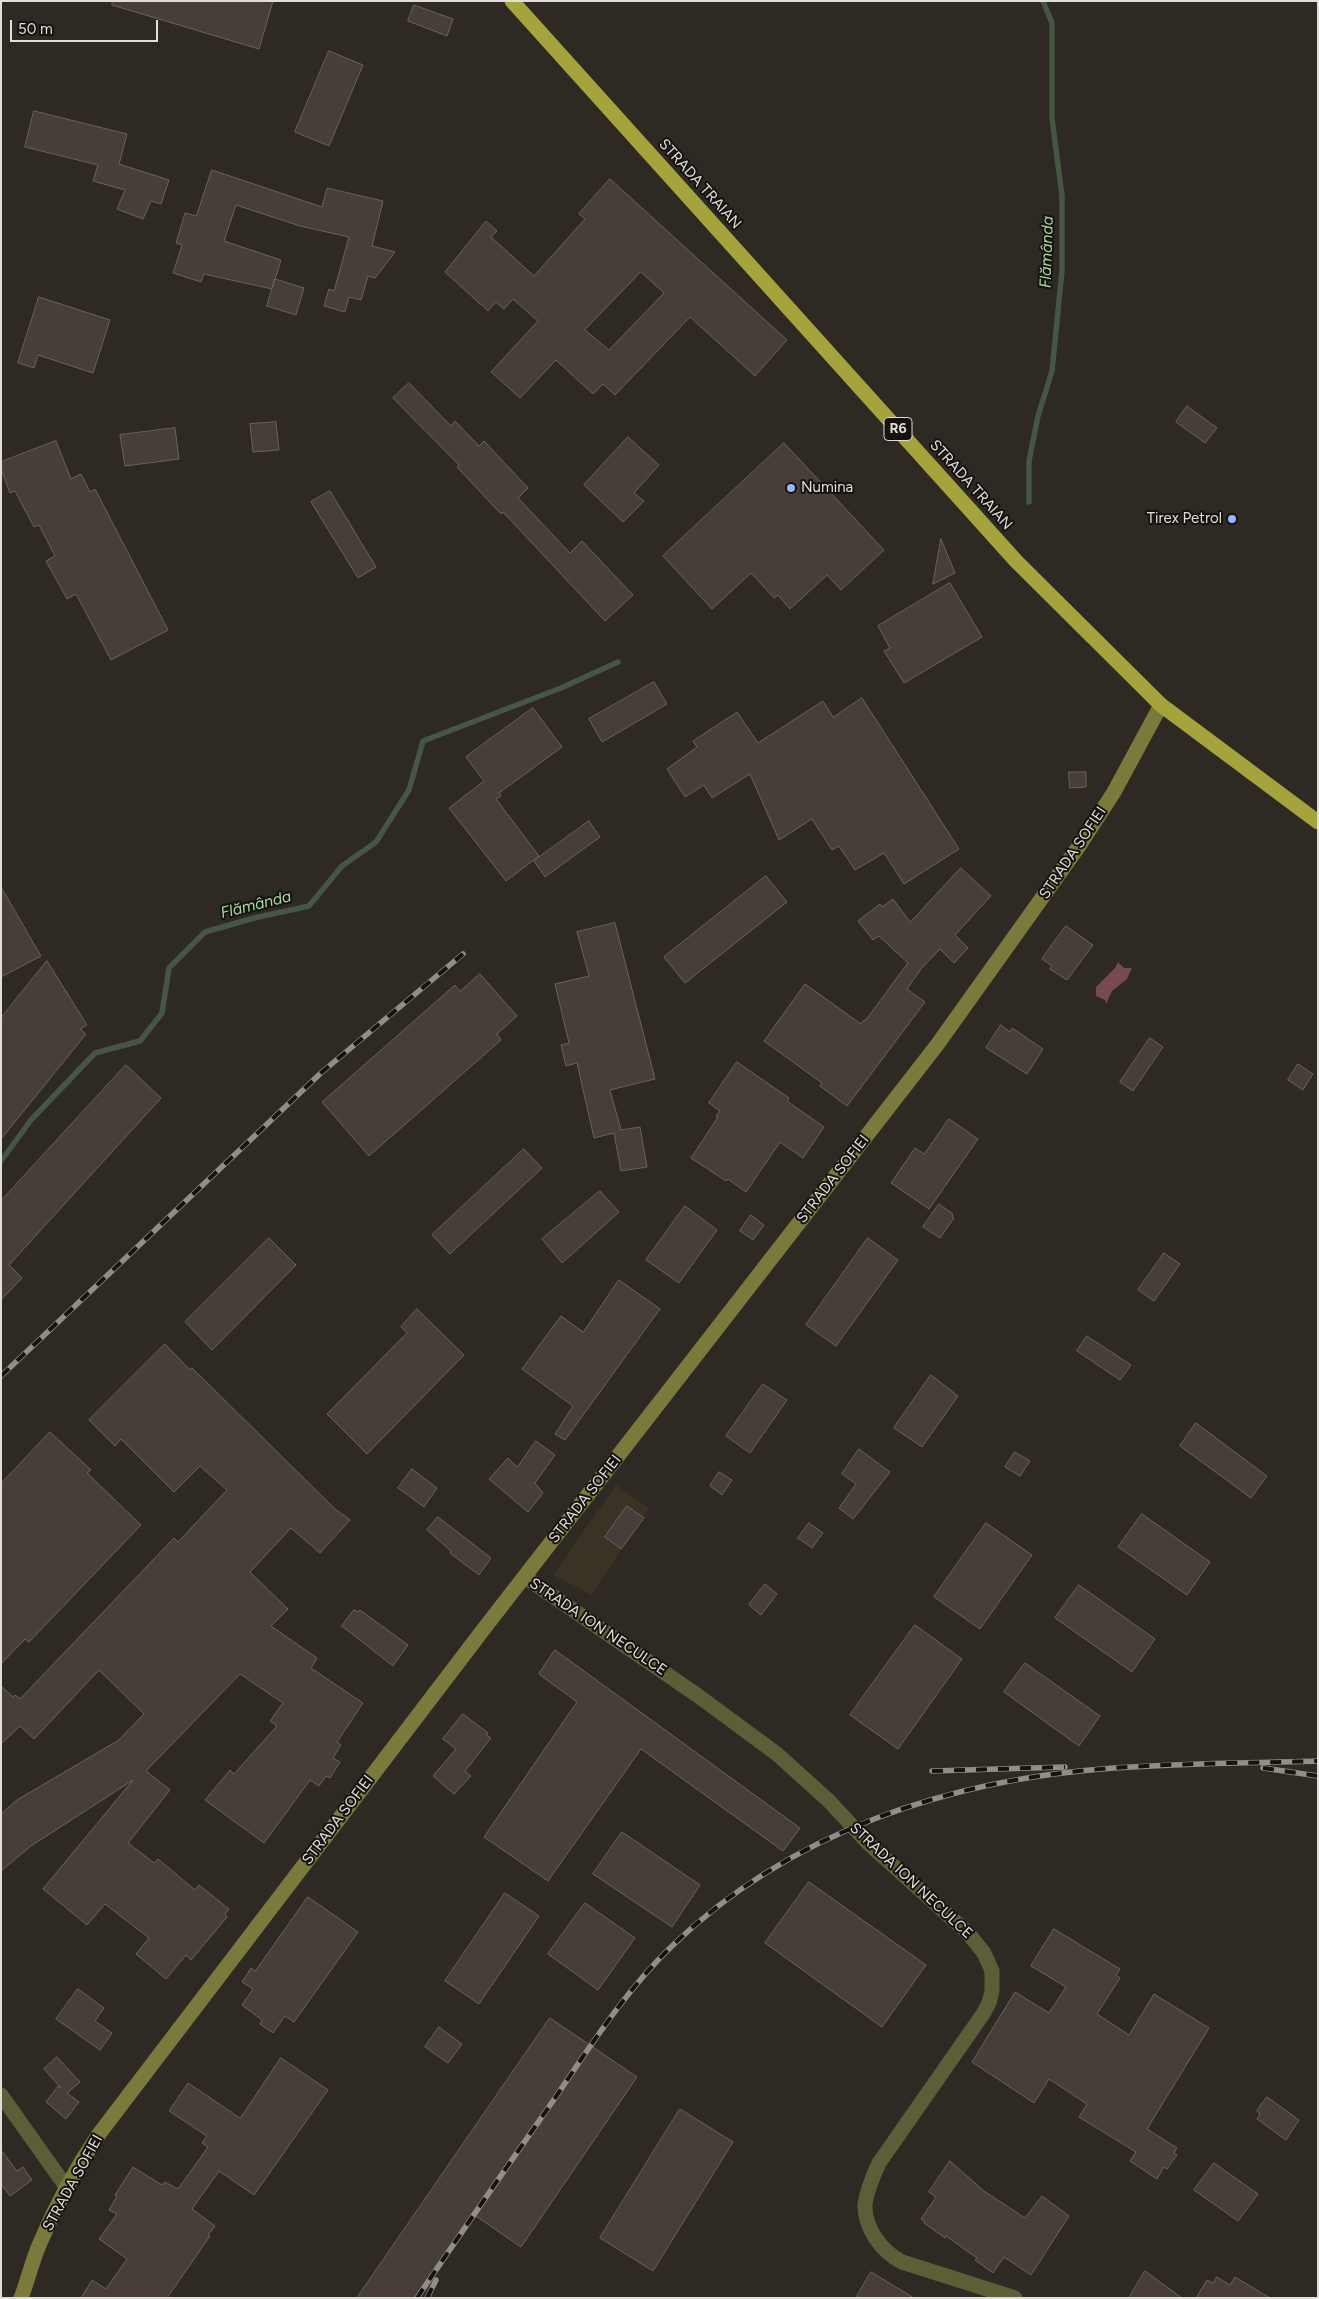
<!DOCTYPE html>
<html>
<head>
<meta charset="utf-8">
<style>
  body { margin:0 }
  #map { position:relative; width:1319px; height:2299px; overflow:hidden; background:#2e2922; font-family:Figtree,sans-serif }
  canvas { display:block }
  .frame { position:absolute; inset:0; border:2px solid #e1ded9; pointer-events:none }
  .scale { position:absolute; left:10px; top:20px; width:148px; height:22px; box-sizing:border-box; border:2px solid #e1ded9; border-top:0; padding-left:6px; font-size:15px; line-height:18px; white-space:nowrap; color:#e1ded9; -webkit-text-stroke:4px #15120f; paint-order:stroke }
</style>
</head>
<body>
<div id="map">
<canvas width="1319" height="2299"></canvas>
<div class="frame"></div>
<div class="scale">50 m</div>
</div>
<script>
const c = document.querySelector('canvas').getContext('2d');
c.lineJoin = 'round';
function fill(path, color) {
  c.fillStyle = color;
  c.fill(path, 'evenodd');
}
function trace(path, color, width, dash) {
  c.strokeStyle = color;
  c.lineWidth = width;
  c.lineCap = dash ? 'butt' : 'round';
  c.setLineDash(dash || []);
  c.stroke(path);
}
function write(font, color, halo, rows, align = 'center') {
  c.font = font + ' Figtree,sans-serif';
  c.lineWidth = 4;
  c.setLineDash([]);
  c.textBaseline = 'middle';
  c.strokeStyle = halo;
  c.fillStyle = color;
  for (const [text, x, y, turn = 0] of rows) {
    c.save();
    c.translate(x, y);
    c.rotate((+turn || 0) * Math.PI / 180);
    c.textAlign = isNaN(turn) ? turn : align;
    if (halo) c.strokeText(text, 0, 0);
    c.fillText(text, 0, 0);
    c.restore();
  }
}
const built = new Path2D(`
  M616,1485L649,1508L592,1595L553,1575Z`);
const forest = new Path2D(`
  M1118,962L1124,968H1132L1127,979L1112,991L1106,1004L1105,1000L1096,996V987L1115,968Z`);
const stream = new Path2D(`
  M1029,502V461L1038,416L1052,371L1062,271V196L1052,118V23L1043,1
  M1,1161L31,1120L95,1053L140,1041L162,1013L169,968L205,932L254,918L309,906L342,866L376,842L409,790L423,741L561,688L618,662`);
const building = new Path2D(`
  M113,1H273L259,49L112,5Z
  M414,5L453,19L447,36L408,21Z
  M329,51L363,65L329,146L295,132Z
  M34,111L127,134L119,164L169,180L161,204L151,201L143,219L117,209L125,190L93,181L98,165L25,147Z
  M212,170L322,207L327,188L383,201L372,246L395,252L375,278L368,276L361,300L349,297L345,312L324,306L329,289L334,291L349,237L300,226L236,205L224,241L281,260L272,289L204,274L201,282L173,273L182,245L176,243L185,213L196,216Z
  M610,179L787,340L755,376L690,317L615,395L603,384L593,394L556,360L520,398L491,372L538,321L513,299L504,309L496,302L488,311L445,272L486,221L497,231L491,237L534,276L585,219L579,214ZM641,272L664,293L609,350L585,330Z
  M275,279L304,288L296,315L267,306Z
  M39,297L110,320L93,373L38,355L34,368L18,363Z
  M409,383L451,426L455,421L479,446L484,441L528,488L518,498L570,553L582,541L633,595L605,621L503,512L501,514L457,467L459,465L393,398Z
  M1187,406L1217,428L1205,443L1176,422Z
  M276,422L279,450L253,452L250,424Z
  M175,428L179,459L125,466L120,435Z
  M628,437L659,465L634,493L644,501L623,522L584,485Z
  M56,441L71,479L81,474L90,492L95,489L168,630L111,660L76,594L67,599L46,561L55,556L39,525L34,527L15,491L10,493L1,469V462Z
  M784,443L884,550L841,590L827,575L790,609L778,595L774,598L751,573L712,609L663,556Z
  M330,491L376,567L358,578L311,502Z
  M941,539L955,573L933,584Z
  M950,583L982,637L904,683L884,651L890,648L878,626Z
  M654,682L667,704L602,742L589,719Z
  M862,698L959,849L904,884L884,853L855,870L839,846L832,850L812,819L779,840L750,774L712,798L704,785L685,797L667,769L697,747L693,741L737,712L758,743L823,701L833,717Z
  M533,708L562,747L499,793L501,796L496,799L539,856L506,881L449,808L484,781L466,757Z
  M1069,772H1086V787L1070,788Z
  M589,821L600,837L545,877L534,861Z
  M961,868L991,896L955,935L968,948L954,963L940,949L921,969L907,989L925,1002L847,1106L820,1086L822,1083L764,1041L805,984L861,1024L864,1020L865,1021L908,963L879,936L873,940L858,921L880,904L882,907L893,899L910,922Z
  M766,876L787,902L685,983L664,957Z
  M1,887L41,956L1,977Z
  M615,923L655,1079L610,1090L621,1130L640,1127L647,1167L621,1171L614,1133L594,1138L577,1063L566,1066L561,1045L569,1043L555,984L589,976L577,932Z
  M1066,926L1093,945L1067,980L1050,969L1052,966L1042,959Z
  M47,961L87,1025L80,1029L86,1034L1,1139V1018Z
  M480,974L517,1016L497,1034L501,1040L369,1156L322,1102L455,985L460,991Z
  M1001,1025L1010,1032L1012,1028L1043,1049L1027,1074L986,1048Z
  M1150,1038L1163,1047L1133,1091L1120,1082Z
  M737,1062L789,1098L787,1101L824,1127L803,1158L780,1142L746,1192L728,1179L726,1181L691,1158L718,1117L716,1116L720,1111L709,1103Z
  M1298,1064L1313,1074L1303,1090L1288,1080Z
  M126,1065L161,1098L9,1265L22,1278L1,1300V1201Z
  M949,1119L978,1139L929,1209L891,1183L915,1148L924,1154Z
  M524,1149L542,1168L450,1254L432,1235Z
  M600,1191L619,1212L562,1263L542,1239Z
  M939,1204L953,1214L952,1216L954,1218L940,1238L923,1227Z
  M685,1206L717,1230L679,1283L646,1260Z
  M751,1215L764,1225L753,1240L740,1231Z
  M269,1238L296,1265L212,1350L185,1322Z
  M868,1238L898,1260L836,1346L806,1325Z
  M1164,1253L1180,1264L1154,1301L1138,1290Z
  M619,1280L660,1309L565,1440L555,1434L573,1406L522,1369L561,1316L583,1332Z
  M417,1309L464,1355L367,1454L327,1414L407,1333L401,1327Z
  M1087,1336L1131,1365L1120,1380L1077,1351Z
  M165,1344L190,1370L192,1368L335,1509L350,1520L320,1553L291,1528L250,1572L288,1609L271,1626L317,1658L311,1668L363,1703L337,1742L341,1745L333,1758L340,1762L330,1778L326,1776L319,1786L310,1780L264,1843L205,1800L230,1770L234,1774L277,1726L270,1721L283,1703L240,1674L146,1771L170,1790L128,1843L154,1863L158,1859L195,1890L199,1885L229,1909L225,1914L227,1917L191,1960L186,1955L166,1979L136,1954L149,1938L105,1904L87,1925L43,1889L133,1780L31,1846L1,1871V1814L17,1800L119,1740L144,1714L99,1670L34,1739L20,1726L1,1744V1686L13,1697L15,1695L20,1699L174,1538L178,1542L227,1490L200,1466L174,1492L121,1439L115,1446L89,1420Z
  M931,1375L958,1396L922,1447L894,1428Z
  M763,1384L787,1400L750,1453L726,1436Z
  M1196,1423L1267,1476L1251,1498L1180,1446Z
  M50,1432L91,1470L87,1473L141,1525L29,1642L25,1639L1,1664V1484Z
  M536,1441L555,1455L535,1483L543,1493L528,1512L489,1479L508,1458L517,1467Z
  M859,1449L890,1472L853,1519L839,1508L856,1484L842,1474Z
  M1015,1452L1030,1461L1020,1476L1005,1467Z
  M412,1469L437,1488L424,1507L398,1488Z
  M719,1472L732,1480L722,1495L710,1486Z
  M627,1506L644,1518L621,1549L605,1537Z
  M1142,1514L1210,1562L1187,1595L1118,1547Z
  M438,1517L491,1558L479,1575L450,1553L451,1551L427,1530Z
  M809,1523L823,1533L812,1548L798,1538Z
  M986,1523L1032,1555L980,1629L934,1597Z
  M765,1584L777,1594L761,1615L749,1605Z
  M1079,1585L1155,1639L1132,1672L1055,1618Z
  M354,1610L358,1612L360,1610L408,1645L393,1666L342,1626Z
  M915,1625L962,1659L898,1749L850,1715Z
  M555,1650L800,1828L783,1851L641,1749L548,1881L484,1837L577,1702L539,1674Z
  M1025,1663L1100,1716L1079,1746L1004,1692Z
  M463,1714L488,1733L486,1735L491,1738L465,1771L471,1776L454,1794L433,1776L456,1749L443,1739Z
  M622,1832L700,1885L672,1927L593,1874Z
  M809,1882L926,1965L882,2027L765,1943Z
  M505,1893L539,1916L479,2004L445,1981Z
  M308,1897L358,1932L294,2022L285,2016L273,2033L260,2024L262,2020L242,2005L253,1989L242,1982L251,1968L255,1971Z
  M585,1903L635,1938L598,1990L548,1954Z
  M1054,1929L1120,1969L1116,1975L1120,1978L1097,2014L1129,2035L1154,1994L1209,2028L1147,2129L1177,2148L1174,2153L1177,2155L1167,2169L1164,2167L1157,2179L1130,2161L1136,2152L1079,2117L1087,2104L1049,2079L1034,2103L972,2062L1015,1992L1049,2013L1066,1987L1031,1966Z
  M78,1989L104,2008L95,2021L112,2033L100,2050L56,2019Z
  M550,2018L637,2077L521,2247L473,2214L415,2298H357Z
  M439,2027L462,2044L448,2063L425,2047Z
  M57,2057L80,2082L67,2093L79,2102L66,2119L46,2102L58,2086L61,2088L44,2069Z
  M281,2058L328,2090L254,2195L219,2171L192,2209L215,2226L208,2235L210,2236L167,2298H81L92,2280L106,2289L127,2259L99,2239L117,2214L109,2210L117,2196L115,2195L133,2167L162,2185L165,2182L178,2189L208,2147L202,2143L207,2136L169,2111L188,2083L240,2118Z
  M1267,2097L1299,2120L1286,2140L1257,2119L1260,2114L1257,2111Z
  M680,2109L733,2142L653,2271L600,2238Z
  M1,2150L17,2171L23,2167L32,2180L10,2196L1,2184Z
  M950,2161L984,2191L1025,2218L1042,2196L1069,2216L1031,2275L1004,2257L993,2273L975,2260L977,2258L946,2236L945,2238L924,2223L925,2222L921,2219L936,2197L929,2192Z
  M1214,2163L1258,2194L1238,2221L1194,2190Z
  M1145,2271L1182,2298H1129Z
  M871,2272L914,2298H856Z
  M1217,2277L1230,2285L1235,2277L1270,2298H1196L1207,2280L1213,2283Z`);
const street = new Path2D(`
  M525,1577L697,1695L777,1754L829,1801L868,1843L968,1933L984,1953L992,1971V1991L989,2003L983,2014L879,2163C873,2176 867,2190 865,2204C864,2228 882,2252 902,2262L1015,2298
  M1,2095L67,2188`);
const secondary = new Path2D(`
  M21,2298C28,2280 32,2261 40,2243C56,2205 76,2168 99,2134L486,1626L937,1045L1079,846L1114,792L1161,705`);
const highway = new Path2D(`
  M512,1L1016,561L1161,705L1318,822`);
const rail = new Path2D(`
  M1,1376L322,1072L463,954
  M1263,1768L1318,1776
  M932,1771L1065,1767
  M417,2298C462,2231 509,2164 555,2098C591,2045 626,1990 672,1946C791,1831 952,1779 1114,1768C1182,1763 1250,1763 1318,1761
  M427,2298L436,2280`);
const markers = [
  [791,488,5,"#9bb4fd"],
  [1232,519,5,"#9bb4fd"]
];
const shields = [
  [898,429,28]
];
const shieldNames = [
  ["R6",898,429]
];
const streetNames = [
  ["STRADA TRАIAN",700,184,48],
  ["STRADA TRАIAN",971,485,48],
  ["STRADA SOFIEI",1073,853,-56],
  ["STRADA SOFIEI",833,1179,-52],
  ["STRADA SOFIEI",585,1499,-52],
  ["STRADA ION NECULCE",598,1627,34],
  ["STRADA SOFIEI",338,1820,-53],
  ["STRADA ION NECULCE",911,1881,43],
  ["STRADA SOFIEI",73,2183,-61]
];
const poiNames = [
  ["Numina",801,488],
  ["Tirex Petrol",1222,519,"right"]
];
const waterNames = [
  ["Flămânda",1047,252,-88],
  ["Flămânda",256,905,-14]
];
fill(built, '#3b3226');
fill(forest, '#774951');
trace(stream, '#455742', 5.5);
fill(building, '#473e3a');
trace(building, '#6c625e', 1);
trace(street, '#5d5e38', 15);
trace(secondary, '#7a7a3c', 15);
trace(highway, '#a4a33c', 15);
trace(rail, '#918d87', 5.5);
trace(rail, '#15120f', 4, [11]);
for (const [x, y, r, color] of markers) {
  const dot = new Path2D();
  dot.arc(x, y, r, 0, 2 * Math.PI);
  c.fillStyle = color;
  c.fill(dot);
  trace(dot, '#15120f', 2);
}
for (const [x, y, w] of shields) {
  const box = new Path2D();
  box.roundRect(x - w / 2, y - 11.5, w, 23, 4);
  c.fillStyle = '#15120f';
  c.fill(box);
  trace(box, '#e1ded9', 1);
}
write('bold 14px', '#e1ded9', null, shieldNames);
write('15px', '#e1ded9', '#15120f', streetNames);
write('15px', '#e1ded9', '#15120f', poiNames, 'left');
write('italic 16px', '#a5d9a0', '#15120f', waterNames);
</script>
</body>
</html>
